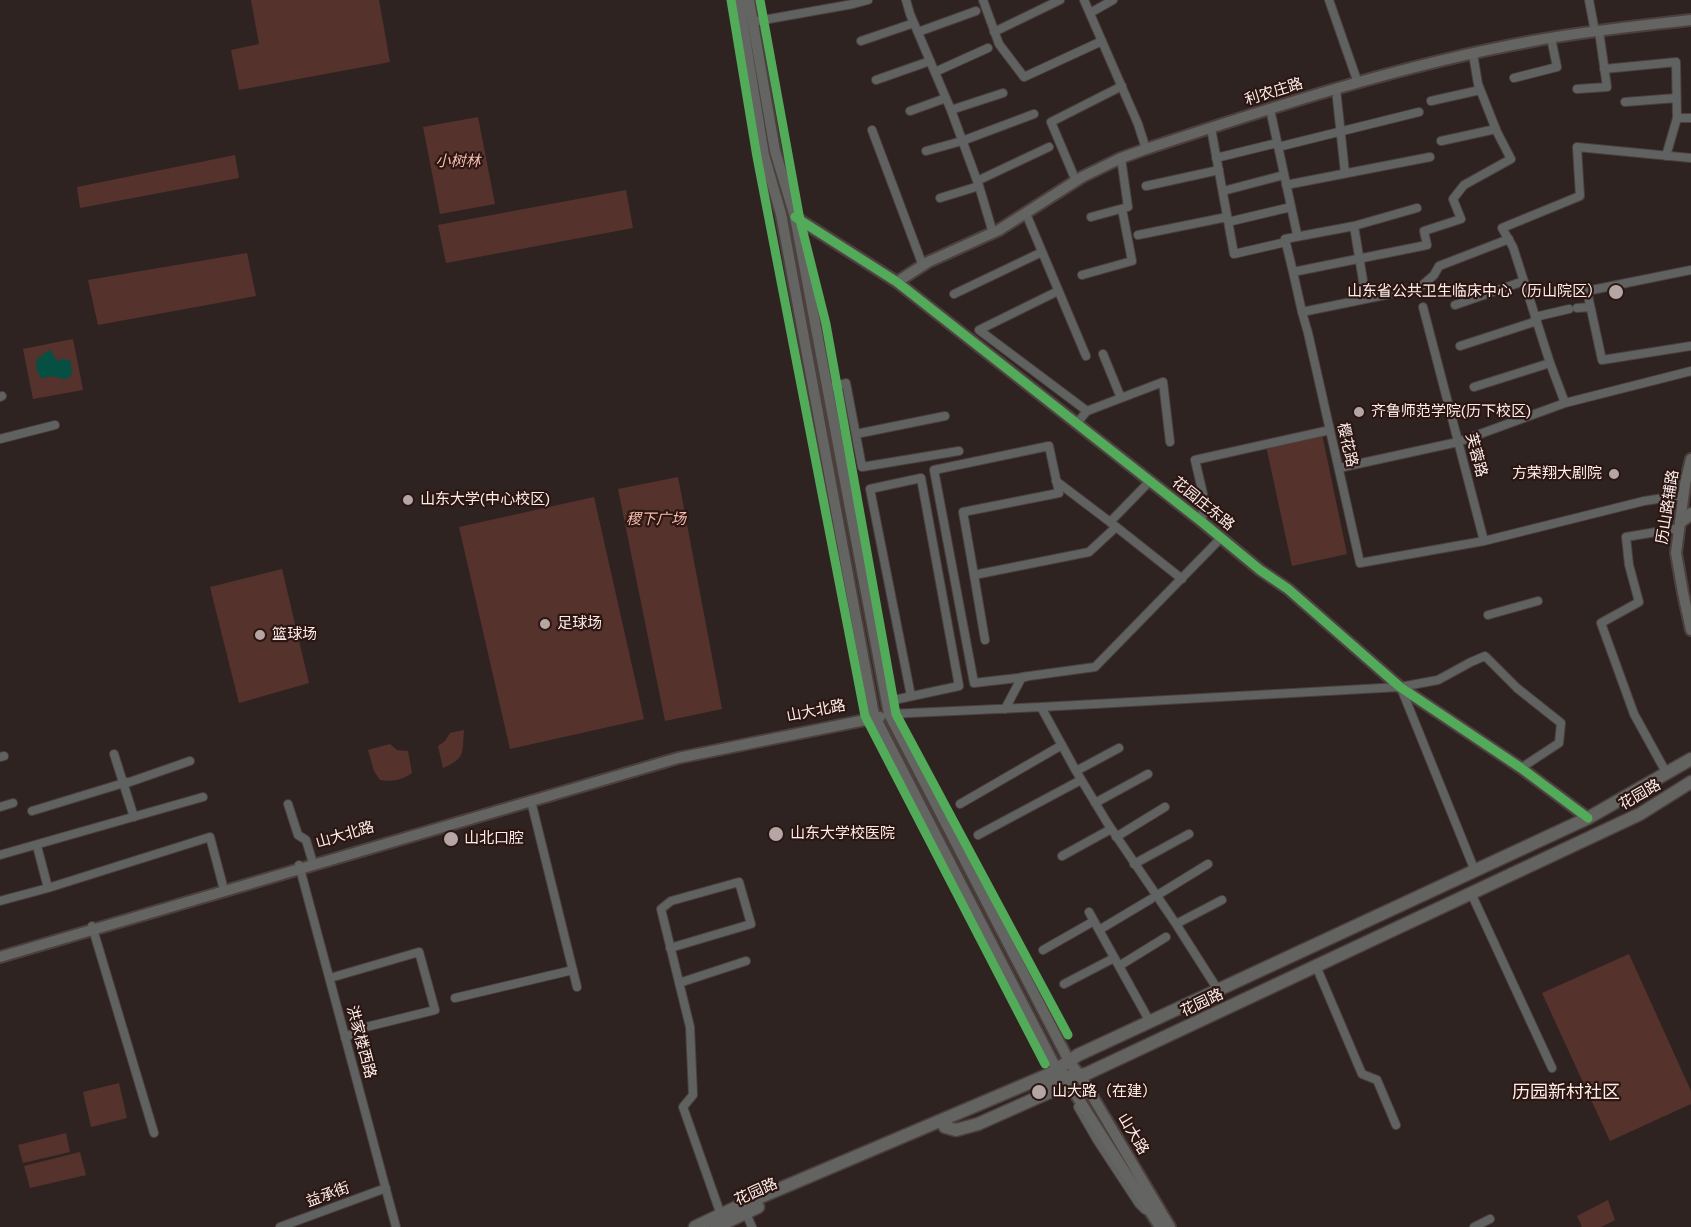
<!DOCTYPE html>
<html>
<head>
<meta charset="utf-8">
<style>
  body { margin:0 }
  canvas { display:block; background:#2f2321 }
</style>
</head>
<body>
<canvas width="1691" height="1227"></canvas>
<script>
const c = document.querySelector('canvas').getContext('2d');
c.lineJoin = 'round';
function fill(path, color) {
  c.fillStyle = color;
  c.fill(path, 'evenodd');
}
function trace(path, color, width, dash) {
  c.strokeStyle = color;
  c.lineWidth = width;
  c.lineCap = dash ? 'butt' : 'round';
  c.setLineDash(dash || []);
  c.stroke(path);
}
function write(font, color, halo, rows, align = 'center') {
  c.font = font + ' "Roboto Serif","Noto Sans SC",serif';
  c.lineWidth = 4.5;
  c.setLineDash([]);
  c.textBaseline = 'middle';
  c.strokeStyle = halo;
  c.fillStyle = color;
  for (const [text, x, y, turn = 0] of rows) {
    c.save();
    c.translate(x, y);
    c.rotate((+turn || 0) * Math.PI / 180);
    c.textAlign = isNaN(turn) ? turn : align;
    if (halo) c.strokeText(text, 0, 0);
    c.fillText(text, 0, 0);
    c.restore();
  }
}
const green = new Path2D(`
  M251,0H379L390,62L239,90L231,50L259,44Z
  M478,117L495,204L440,214L423,127Z
  M235,155L239,178L80,208L77,187Z
  M626,190L633,228L446,263L438,225Z
  M247,253L256,296L98,325L88,280Z
  M73,339L83,390L33,399L23,349Z
  M1322,434L1347,554L1292,566L1266,446Z
  M678,477L722,709L665,721L618,489Z
  M594,497L644,719L510,749L459,527Z
  M282,569L309,683L239,703L210,587Z
  M464,730C462,753 466,758 443,768L438,746L445,741L450,733Z
  M390,744L397,750L408,751L412,773C402,780 392,782 380,780L374,771L368,750Z
  M1629,954L1691,1091V1104L1610,1141L1542,993Z
  M119,1083L127,1118L91,1127L83,1092Z
  M66,1133L70,1152L23,1163L18,1145Z
  M80,1152L86,1175L30,1188L24,1166Z
  M1608,1200L1615,1220L1601,1227H1582L1577,1216Z`);
const water = new Path2D(`
  M49,350C54,353 54,358 58,361L62,359L70,360L72,373L69,378L62,379L54,376L41,378C36,371 36,367 37,359Z`);
const street = new Path2D(`
  M906,0L910,14L951,110L979,186L993,233
  M983,0L999,44L1024,77L1102,41
  M1084,0L1138,124L1146,149
  M1329,0L1358,83
  M1589,0L1595,32
  M1090,13L1113,0
  M752,22L853,4L868,0
  M918,32L976,11
  M994,32L1060,0
  M861,41L914,23
  M1604,69L1676,62L1677,118H1691
  M935,72L988,48
  M1514,78L1557,67L1551,38
  M876,80L930,61
  M1336,89L1345,173
  M1577,89L1607,87L1599,31
  M1431,101L1480,90
  M1625,102L1676,98
  M1270,109L1297,234
  M951,110L1003,93
  M910,111L946,98
  M1211,128L1234,254L1286,242
  M872,130L923,266
  M1441,141L1496,129
  M1278,147L1419,112
  M926,151L962,141L1034,114
  M1666,156L1677,118
  M1216,158L1277,143
  M1691,158L1577,147L1580,196L1502,228L1513,247L1550,363L1565,403L1691,371
  M977,181L1049,147
  M1076,181L1051,122L1122,86
  M1286,185L1430,157
  M1146,186L1219,170
  M1223,191L1284,175
  M940,198L979,186
  M1027,216L1086,356
  M1091,217L1128,207L1121,158
  M1228,222L1291,207
  M1354,226L1417,208
  M1138,235L1227,217
  M1509,239L1439,266L1434,275L1419,288L1302,312L1308,333L1360,563L1484,541L1644,501L1684,495
  M1691,270L1587,291L1602,360L1691,346
  M1293,272L1285,239L1354,226L1366,299
  M1082,275L1132,261L1122,209
  M1058,291L979,330L1087,411
  M954,294L1042,252
  M1455,305L1524,281
  M1423,307L1484,541
  M1577,308L1590,307
  M1302,312L1293,272L1427,245L1424,231L1461,219L1453,199L1464,185L1511,159L1497,132L1478,84L1473,54
  M1535,317L1569,309
  M1460,346L1537,321
  M1103,354L1121,398
  M1474,387L1550,363
  M827,388L846,383L862,467L959,451
  M0,397L2,396
  M1077,423L1087,411L1163,382L1170,442
  M856,434L945,416
  M0,439L55,425
  M1339,468L1458,442L1565,403
  M1056,481L1110,522
  M1150,481L1110,522L1182,579
  M1202,522L1204,498L1195,460L1330,430
  M974,575L985,640
  M1488,615L1538,601
  M1026,677L974,683L934,470L1049,446L1059,493L963,512L974,575L1089,552L1116,527
  M1401,688L1475,871
  M894,700L959,686L921,478L870,489L911,696
  M1041,707L1076,771L1108,824L1176,924L1218,990
  M1005,709L1022,677L1095,667L1221,538
  M889,714L1041,707L1400,687L1438,680L1471,662L1485,656L1517,688L1561,723L1559,743L1521,768
  M114,754L134,817
  M0,757L4,756
  M1076,771L1119,748
  M1667,774L1634,714L1601,623L1639,602L1629,565L1626,537L1680,528
  M124,784L190,761
  M531,801L577,987
  M1095,803L1148,774
  M288,804L298,835L306,840L312,860
  M960,804L1062,745
  M0,807L13,803
  M32,811L127,782
  M978,835L1081,780
  M1116,837L1165,807
  M37,846L48,888
  M0,855L203,797
  M1062,856L1111,829
  M1134,864L1189,834
  M299,865L396,1227
  M1471,893L1552,1068
  M1156,896L1208,864
  M0,901L48,888L210,837L223,886
  M1089,912L1150,1022
  M1176,924L1222,900
  M92,926L154,1133
  M1099,930L1151,899
  M670,948L751,924L739,882L671,901L661,909L690,1027L693,1095L683,1107L721,1215
  M1043,950L1094,921
  M1119,966L1166,937
  M1316,966L1362,1074L1377,1080L1396,1125
  M330,978L419,952L435,1010L362,1028L345,1038
  M679,983L746,961
  M1064,984L1114,958
  M455,998L573,970
  M1078,1107L1097,1140L1139,1204L1145,1210
  M744,1209L752,1227
  M280,1227L386,1188
  M1474,1227L1490,1219`);
const secondary = new Path2D(`
  M739,0L764,155L781,214L874,715L1057,1070L1061,1075
  M749,0L775,151L795,217L889,714L1069,1061L1084,1082L1170,1227
  M795,217L897,282L1202,522L1260,570L1288,589L1400,687L1521,768L1588,818
  M897,282L928,262L999,230L1082,177L1121,158L1146,149C1273,107 1401,65 1533,41C1585,31 1638,26 1691,20
  M1691,459L1685,484L1676,553L1683,593L1691,630
  M0,957L678,758L880,717
  M1071,1087L1160,1227`);
const primary = new Path2D(`
  M1681,521L1691,514
  M1047,1083L1063,1077L1086,1074L1640,814L1691,782
  M945,1127L956,1130L978,1124L1061,1087H1065L1075,1093
  M695,1227L737,1207L1050,1074L1078,1055L1588,818L1691,759
  M716,1227L758,1207`);
const cycleway = new Path2D(`
  M731,0L757,157L865,716L1045,1064
  M760,0L800,220L826,324L896,714L1068,1035
  M795,217L897,282L1202,522L1260,570L1288,589L1400,687L1521,768L1588,818`);
const markers = [
  [1616,292,8,"#b5a6a4"],
  [1359,412,6,"#b5a6a4"],
  [1614,474,6,"#b5a6a4"],
  [408,500,6,"#b5a6a4"],
  [545,624,6,"#b5a6a4"],
  [260,635,6,"#b5a6a4"],
  [776,834,8,"#b5a6a4"],
  [451,839,8,"#b5a6a4"],
  [1039,1092,8,"#b5a6a4"]
];
const streetNames = [
  ["利农庄路",1274,92,-17],
  ["樱花路",1347,445,77],
  ["芙蓉路",1476,455,75],
  ["花园庄东路",1203,504,39],
  ["历山路辅路",1668,507,-81],
  ["山大北路",816,711,-11],
  ["花园路",1640,795,-30],
  ["山大北路",345,835,-16],
  ["花园路",1202,1003,-25],
  ["洪家楼西路",361,1042,75],
  ["山大路",1133,1134,59],
  ["花园路",756,1192,-24],
  ["益承街",328,1195,-20]
];
const parkNames = [
  ["小树林",458,162],
  ["稷下广场",656,520]
];
const poiNames = [
  ["山东省公共卫生临床中心（历山院区）",1602,292,"right"],
  ["齐鲁师范学院(历下校区)",1371,412],
  ["方荣翔大剧院",1602,474,"right"],
  ["山东大学(中心校区)",420,500],
  ["足球场",557,624],
  ["篮球场",272,635],
  ["山东大学校医院",790,834],
  ["山北口腔",464,839],
  ["山大路（在建）",1052,1092]
];
const quarterNames = [
  ["历园新村社区",1566,1093]
];
fill(green, '#55322b');
fill(water, '#055043');
trace(street, '#4b403e', 10);
trace(secondary, '#4b403e', 14);
trace(primary, '#4b403e', 15);
trace(street, '#606261', 8);
trace(secondary, '#646462', 10);
trace(primary, '#636361', 12);
trace(cycleway, '#51ab58', 9);
for (const [x, y, r, color] of markers) {
  const dot = new Path2D();
  dot.arc(x, y, r, 0, 2 * Math.PI);
  c.fillStyle = color;
  c.fill(dot);
  trace(dot, '#2b1612', 2);
}
write('15px', '#fdedea', '#2b1612', streetNames);
write('italic 15px', '#f8bbaf', '#2b1612', parkNames);
write('15px', '#fdedea', '#2b1612', poiNames, 'left');
write('18px', '#fdedea', '#2b1612', quarterNames);
</script>
</body>
</html>
